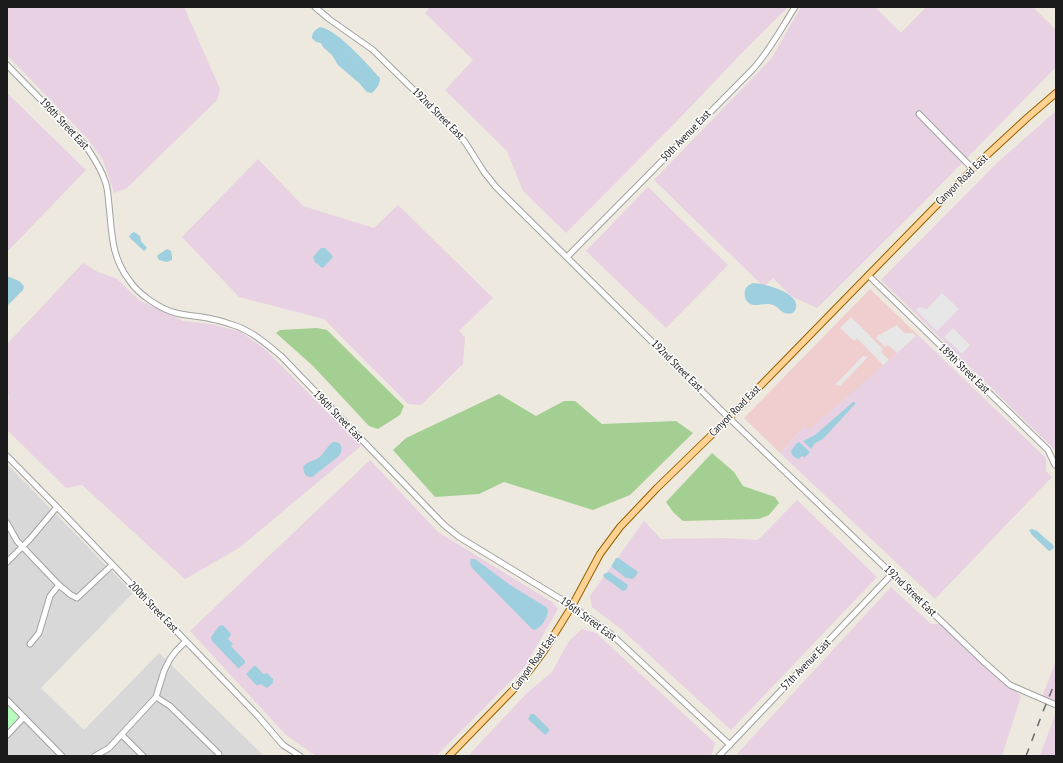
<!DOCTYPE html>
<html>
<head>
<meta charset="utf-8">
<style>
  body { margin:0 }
  #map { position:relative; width:1063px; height:763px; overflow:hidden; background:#ede9df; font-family:"PT Sans Narrow",sans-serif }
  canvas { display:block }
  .frame { position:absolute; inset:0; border:8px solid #1b1b1b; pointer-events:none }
</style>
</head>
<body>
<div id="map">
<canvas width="1063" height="763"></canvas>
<div class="frame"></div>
</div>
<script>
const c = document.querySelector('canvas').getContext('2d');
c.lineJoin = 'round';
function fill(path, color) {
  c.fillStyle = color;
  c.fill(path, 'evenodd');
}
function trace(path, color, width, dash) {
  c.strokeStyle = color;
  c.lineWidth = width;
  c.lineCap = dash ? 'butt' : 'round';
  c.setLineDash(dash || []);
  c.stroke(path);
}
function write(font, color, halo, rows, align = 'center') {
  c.font = font + ' "PT Sans Narrow",sans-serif';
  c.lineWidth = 3;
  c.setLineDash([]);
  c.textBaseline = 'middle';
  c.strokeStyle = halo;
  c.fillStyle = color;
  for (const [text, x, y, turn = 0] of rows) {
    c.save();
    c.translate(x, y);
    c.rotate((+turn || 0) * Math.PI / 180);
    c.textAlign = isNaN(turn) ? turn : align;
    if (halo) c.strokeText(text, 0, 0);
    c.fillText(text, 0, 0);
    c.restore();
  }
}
const residential = new Path2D(`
  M7,464L133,593L41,688L84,730L159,653L264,756H7Z`);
const commercial = new Path2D(`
  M870,289L918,335L810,430L805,426L780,453L744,418Z`);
const industrial = new Path2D(`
  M7,7H184L220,89L219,95L217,100L127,188L114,193L103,160L88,139L7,55Z
  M430,7H787L785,10L739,56L677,121L566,233L523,191L507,151L445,90L473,60L425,13Z
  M801,7H875L901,33L926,7H1033L1056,30V67L919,207L817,308L791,296L773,278L764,287L654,180L771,59Z
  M7,93L86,170L7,252Z
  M1056,111V451L881,280L998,162Z
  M258,159L303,206L374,228L398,205L493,298L459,331L465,337L463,364L421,405L408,404L324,319L239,297L182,237Z
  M648,187L728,265L666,328L586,251Z
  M83,263L98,272L117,279L139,300L183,321L211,324L241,332L266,350L361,446L239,548L185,579L82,485L66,488L7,430V399H9L7,388V344Z
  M918,335L1046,458V471L1052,477L935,599L780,453L805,426L810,429Z
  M370,460L438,532L552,602L558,609L524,668L436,756H316L286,735L190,631Z
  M797,500L877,577L731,730L621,629L592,607L590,596L644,521L661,539L726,538L758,540Z
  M891,587L931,624H944L1021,696L1002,756H740L737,754Z
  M582,629L596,633L715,743L712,754L710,756H468L527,693L552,672L569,641Z
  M1056,661V703L1042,697Z
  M1056,712V756H1040Z`);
const forest = new Path2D(`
  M317,328L327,330L404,406L400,415L378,429L369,426L313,366L276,333L280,330Z
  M499,394L536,416L564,401H575L602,424L676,421L693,433L630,495L593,510L504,482L479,494L435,497L393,450L406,438Z
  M712,453L734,472L743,486L775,497L779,503L769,515L759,519L683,521L673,512L666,502Z`);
const park = new Path2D(`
  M7,705L18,715L16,720L7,730Z`);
const parking = new Path2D(`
  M942,293L959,309L937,331L916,310L919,307L927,309Z
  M851,317L883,349L881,352L889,360L883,365L857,338L854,341L840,328Z
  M897,325L904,333H913L916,336L897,353L888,345L885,347L876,338L879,335Z
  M953,328L970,345L962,354L944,337Z
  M863,356L868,357L840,386L835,385Z`);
const water = new Path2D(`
  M320,27C338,30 367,64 380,78C380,85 376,89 372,93L367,92L359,83L338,65L332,55L323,47L321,43L316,42L312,38C312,32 315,30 320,27Z
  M134,232L140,236L141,241L147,248L144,251L130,238L129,236L132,233Z
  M321,248H325L331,254L333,257L324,267L322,268L315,262L313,257Z
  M167,249L171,251L172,256V260L167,262L159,260L157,256L158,255Z
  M7,276L19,281L24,286L23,290L7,306Z
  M753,283C765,284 789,290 795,301C799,309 793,316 785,313C781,312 779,308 775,306C774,305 770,304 769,304C761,303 752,309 746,300C745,297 744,294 745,291C746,286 749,285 753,283Z
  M853,402H855V404L823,439L815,443L811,449L803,441L815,435Z
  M333,442C342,441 344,449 339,456L312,477L306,476L304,472L303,467C307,461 315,461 320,457C325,452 327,446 333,442Z
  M799,442L810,452L804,458L803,456L800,457L799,459C794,458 792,455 791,451L796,444Z
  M1032,529L1037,531L1053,545L1054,548L1050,551H1049L1032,535L1029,530Z
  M616,558H618L637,571L638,573L633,579L626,578L612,567V565Z
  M471,559H475L510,585L546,607L548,610C548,617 542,627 535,630L532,629L473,569C471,566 469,563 471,559Z
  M609,572L628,585L626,590L623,591L605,578L603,576C604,573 606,573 609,572Z
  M223,625L231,634L228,639L233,644L231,646L245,661V663L239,668H238L212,641L211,637L219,626Z
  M254,666H256L263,674L267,673L273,679V683L267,688L261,684L258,685H256L246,674Z
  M531,714H534L550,730L545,735L528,719L529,717Z`);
const minor = new Path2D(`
  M315,7L329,19L373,50L429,105L459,135L465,142L484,172L496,187L507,198L729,418L984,662L1010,685L1056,705
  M7,65L86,146C93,157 101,168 105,181C108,188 108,197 109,205C112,233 111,256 129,280C138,294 160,309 176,313C187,316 200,316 212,319C218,320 224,322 230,324C251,330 264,342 281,356L444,525L459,537L572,606L611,634L730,745
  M919,114L973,169
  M567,257L753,69C770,50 781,29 795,7
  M868,275L1048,450L1055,465
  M7,456L57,507L258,716L283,745L300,756
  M7,523L17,541L59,585L71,595L77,598L112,565
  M7,562L30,539L57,507
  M30,644L39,633L50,596L59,585
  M156,697L170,706L219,754L218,756
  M7,700L62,756
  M7,735L24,717
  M122,735L143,756
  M95,756L109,748L156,697L164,671L170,659L176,651L186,641
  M719,756L892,574`);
const major = new Path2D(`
  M449,756L513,690L529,671L544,651L572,606L600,554L620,527L657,488L729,418L933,209L987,155L1027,118L1056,93`);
const rail = new Path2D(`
  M1026,756L1044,709L1056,680`);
const streetNames = [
  ["192nd Street East",438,114,45],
  ["196th Street East",64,124,47],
  ["50th Avenue East",686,136,-46],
  ["Canyon Road East",962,180,-44],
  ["192nd Street East",677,366,45],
  ["189th Street East",964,369,44],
  ["Canyon Road East",735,411,-45],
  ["196th Street East",338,416,46],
  ["192nd Street East",910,591,44],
  ["200th Street East",153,607,46],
  ["196th Street East",588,619,36],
  ["Canyon Road East",534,662,-54],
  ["57th Avenue East",806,665,-46]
];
fill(residential, '#d9d8d8');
fill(commercial, '#f0cecd');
fill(industrial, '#e7d1e3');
fill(forest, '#a4cf92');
fill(park, '#b8fcbd');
fill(parking, '#e7e7e7');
fill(water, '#9dcfde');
trace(minor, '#a2a2a2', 7);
trace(major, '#926200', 8);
trace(minor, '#fff', 5);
trace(major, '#ffd193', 6);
trace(rail, '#696969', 1.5, [8, 8]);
write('11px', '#1b1b1b', '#fff', streetNames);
</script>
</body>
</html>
